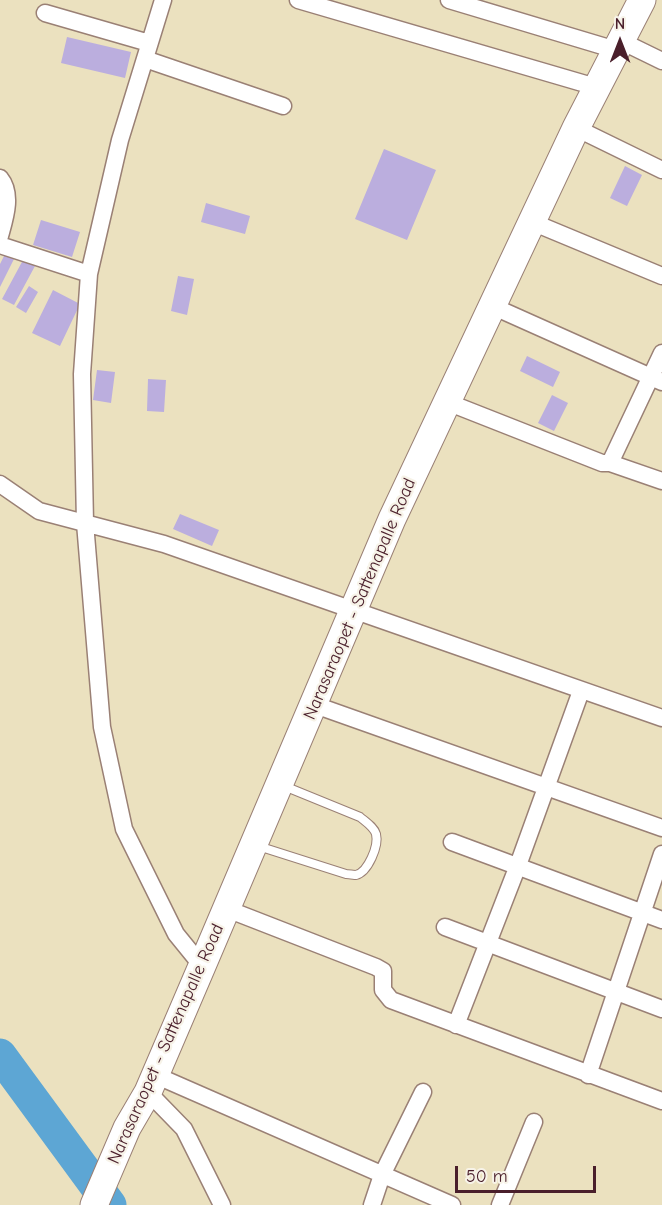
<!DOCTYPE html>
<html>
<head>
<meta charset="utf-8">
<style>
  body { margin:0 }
  #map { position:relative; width:662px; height:1205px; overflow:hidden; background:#ebe1bf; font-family:"Comic Neue",sans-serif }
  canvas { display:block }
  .north { position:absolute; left:590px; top:12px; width:60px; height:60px; -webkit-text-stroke:4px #f7f3e8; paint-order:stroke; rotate:0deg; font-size:16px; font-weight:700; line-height:24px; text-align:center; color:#4a1f2b }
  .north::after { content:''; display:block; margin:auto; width:21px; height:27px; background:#4a1f2b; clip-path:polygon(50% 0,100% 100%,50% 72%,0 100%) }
  .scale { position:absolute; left:455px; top:1166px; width:141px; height:27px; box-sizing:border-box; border:3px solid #4a1f2b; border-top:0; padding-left:8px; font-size:18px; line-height:21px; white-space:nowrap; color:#4a1f2b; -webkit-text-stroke:4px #f7f3e8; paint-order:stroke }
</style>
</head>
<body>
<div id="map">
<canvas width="662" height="1205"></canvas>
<div class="north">N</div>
<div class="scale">50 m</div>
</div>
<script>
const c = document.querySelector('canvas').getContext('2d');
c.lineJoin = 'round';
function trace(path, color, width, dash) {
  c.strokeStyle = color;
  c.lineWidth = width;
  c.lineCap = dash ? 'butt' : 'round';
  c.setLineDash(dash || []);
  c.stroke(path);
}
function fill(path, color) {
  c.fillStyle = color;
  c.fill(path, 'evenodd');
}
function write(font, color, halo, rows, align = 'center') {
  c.font = font + ' "Comic Neue",sans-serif';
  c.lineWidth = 4.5;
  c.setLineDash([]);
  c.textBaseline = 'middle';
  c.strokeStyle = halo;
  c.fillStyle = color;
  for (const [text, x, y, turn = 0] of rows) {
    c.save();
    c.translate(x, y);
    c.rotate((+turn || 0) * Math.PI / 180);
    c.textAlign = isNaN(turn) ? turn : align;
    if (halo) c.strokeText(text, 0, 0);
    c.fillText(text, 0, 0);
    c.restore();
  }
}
const river = new Path2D(`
  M0,1055L110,1205`);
const building = new Path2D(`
  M67,37L131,52L125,78L61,63Z
  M384,149L436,170L407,240L355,219Z
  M625,166L642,175L627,206L610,198Z
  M206,203L250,216L245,234L201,222Z
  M41,220L80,232L72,257L33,245Z
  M6,252L15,257L0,287V264Z
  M23,260L35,266L14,305L2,299Z
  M178,276L194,279L187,315L171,311Z
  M29,286L38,292L26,313L16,307Z
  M53,290L80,304L60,346L32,333Z
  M527,356L560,372L553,387L520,371Z
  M97,370L115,372L111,403L93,400Z
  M148,379L166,380L164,412L147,411Z
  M552,395L568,403L554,431L538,423Z
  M180,514L219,530L212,546L173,529Z`);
const service = new Path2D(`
  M258,846L346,874C347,874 355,875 356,875C368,872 379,846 376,834C374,827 366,822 360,817L284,786`);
const minor = new Path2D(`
  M163,0L120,140L89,274L82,374L85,523L102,727L124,829L176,934L202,966
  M298,0L596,87
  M449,0L616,50
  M45,13L149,43
  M621,41L662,61
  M145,59L283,106
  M576,128L662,170
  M0,178C13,194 5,218 0,236
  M532,222L662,276
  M0,245L89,274
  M492,306L662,382
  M447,402L602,463H610L662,353
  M610,463L662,481
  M0,484L39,511L164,544L662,718
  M315,705L662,828
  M452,842L662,920
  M227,909L376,967L383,971V990L391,1000L662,1101
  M445,927L662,1009
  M456,1025L517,868L581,691
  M155,1075L452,1205
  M588,1075L662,854
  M148,1092L184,1129L222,1205
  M372,1205L382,1175L423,1092
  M500,1205L534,1122`);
const primary = new Path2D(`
  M94,1205L127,1128L148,1092L202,966L392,519L576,128L642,0`);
const streetNames = [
  ["Narasaraopet - Sattenapalle Road",360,599,-67],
  ["Narasaraopet - Sattenapalle Road",166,1044,-66]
];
trace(river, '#5da6d4', 33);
fill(building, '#bbaede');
trace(service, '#9a8075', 10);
trace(minor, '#9a8075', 19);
trace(primary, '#9a8075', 29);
trace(service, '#fff', 8);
trace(minor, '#fff', 16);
trace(primary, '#fff', 27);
write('18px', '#4a1f2b', '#f7f3e8', streetNames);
</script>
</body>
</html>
